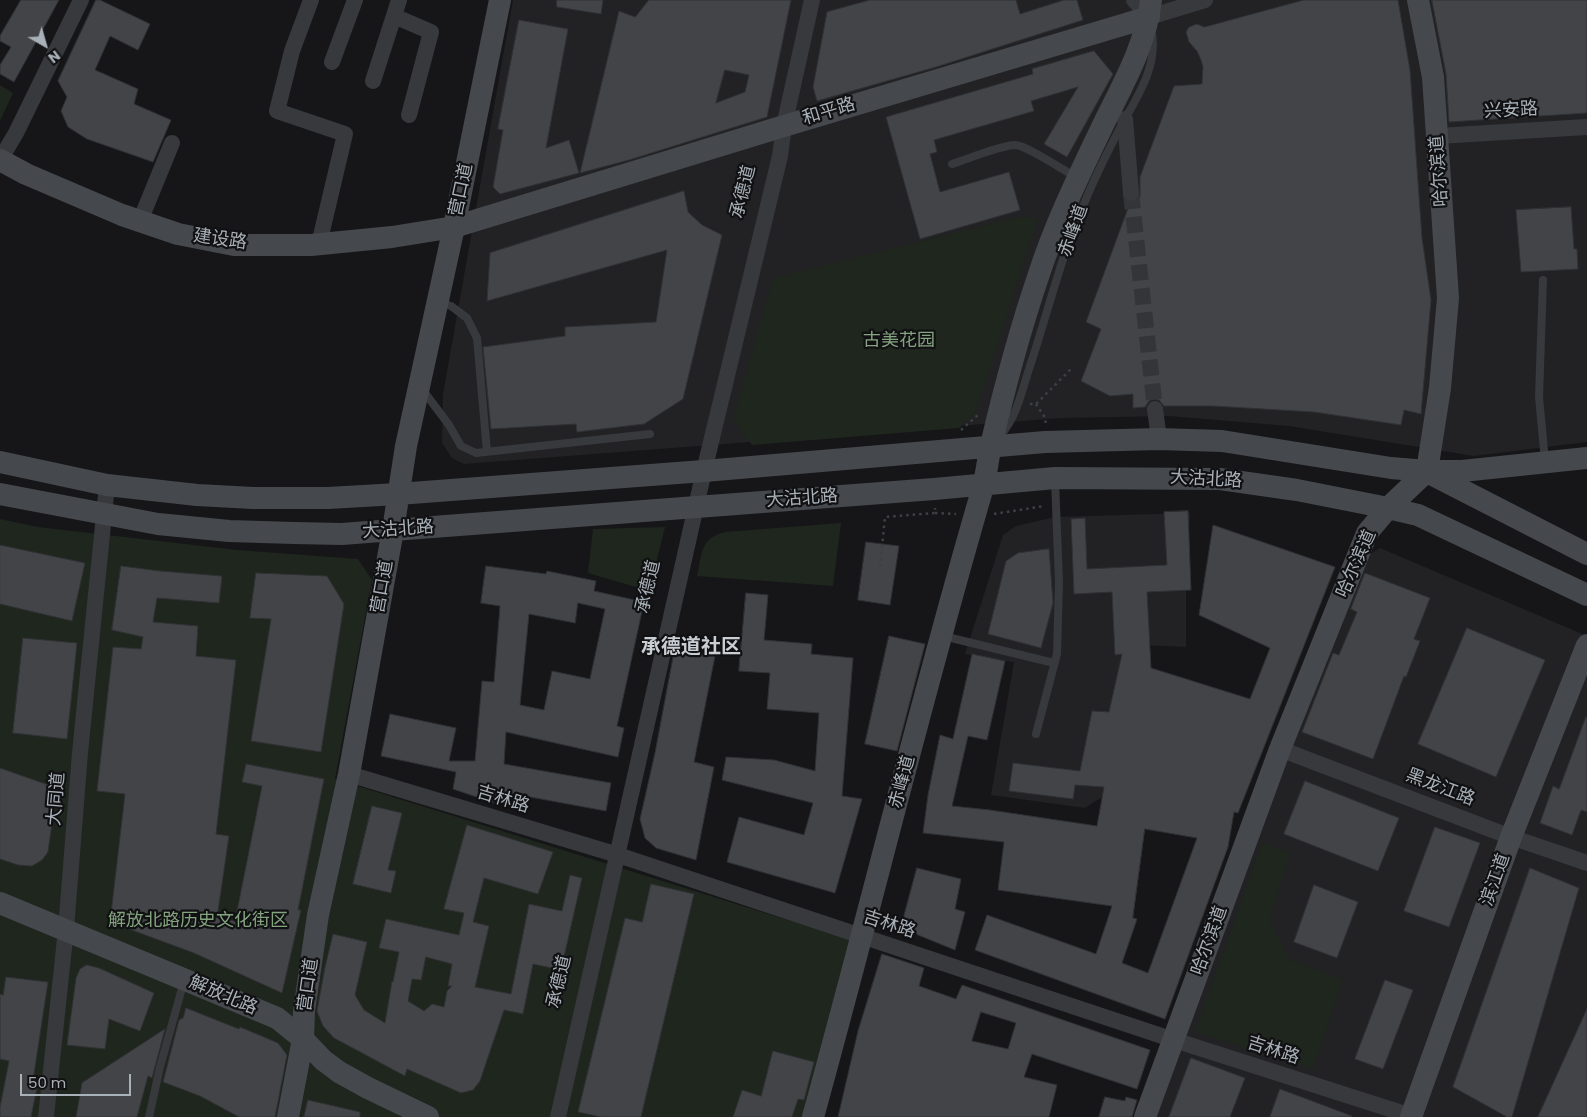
<!DOCTYPE html>
<html>
<head>
<meta charset="utf-8">
<style>
  body { margin:0 }
  #map { position:relative; width:1587px; height:1117px; overflow:hidden; background:#161618; font-family:Poppins,sans-serif }
  canvas { display:block }
  .north { position:absolute; left:20px; top:20px; width:50px; height:50px; -webkit-text-stroke:4px #111113; paint-order:stroke; rotate:142deg; font-size:14px; font-weight:700; line-height:20px; text-align:center; color:#a8b0b8 }
  .north::after { content:''; display:block; margin:auto; width:18px; height:22px; background:#a8b0b8; clip-path:polygon(50% 0,100% 100%,50% 72%,0 100%) }
  .scale { position:absolute; left:20px; top:1074px; width:111px; height:22px; box-sizing:border-box; border:2px solid #a8b0b8; border-top:0; padding-left:6px; font-size:15px; line-height:18px; white-space:nowrap; color:#a8b0b8; -webkit-text-stroke:4px #111113; paint-order:stroke }
</style>
</head>
<body>
<div id="map">
<canvas width="1587" height="1117"></canvas>
<div class="north">N</div>
<div class="scale">50 m</div>
</div>
<script>
const c = document.querySelector('canvas').getContext('2d');
c.lineJoin = 'round';
function fill(path, color) {
  c.fillStyle = color;
  c.fill(path, 'evenodd');
}
function trace(path, color, width, dash) {
  c.strokeStyle = color;
  c.lineWidth = width;
  c.lineCap = dash ? 'butt' : 'round';
  c.setLineDash(dash || []);
  c.stroke(path);
}
function write(font, color, halo, rows, align = 'center') {
  c.font = font + ' Poppins,"Noto Sans SC",sans-serif';
  c.lineWidth = 4.5;
  c.setLineDash([]);
  c.textBaseline = 'middle';
  c.strokeStyle = halo;
  c.fillStyle = color;
  for (const [text, x, y, turn = 0] of rows) {
    c.save();
    c.translate(x, y);
    c.rotate((+turn || 0) * Math.PI / 180);
    c.textAlign = isNaN(turn) ? turn : align;
    if (halo) c.strokeText(text, 0, 0);
    c.fillText(text, 0, 0);
    c.restore();
  }
}
const built = new Path2D(`
  M513,0H1587V442L1474,456L1289,426L1169,416L1061,418L464,464L452,458L442,443L443,394Z
  M1190,513L1186,592V647L1143,645L1108,793L1085,808L991,795L1014,662L965,654L1003,535L1016,526L1055,517Z
  M1380,548L1587,636V1117H1153L1291,743L1365,557Z`);
const green = new Path2D(`
  M0,85L13,93L0,121Z
  M1019,217L1038,218L975,414L959,428L752,445L733,419L773,278Z
  M0,519L38,527L237,550L358,559L372,580L335,779L855,941L811,1117H0Z
  M841,523L833,586L697,576C702,554 700,538 725,532Z
  M665,527L649,591L588,573L593,529Z
  M1262,843L1290,853L1269,921L1290,960L1343,979L1313,1069L1195,1032Z`);
const building = new Path2D(`
  M21,0H59L14,82L0,74V65L11,47L0,41V36Z
  M96,0H100L150,24L138,50L110,36L95,70L138,89L134,104L171,120L153,162L87,139L68,127L61,111L67,97L58,81Z
  M557,0H603L601,14L557,7Z
  M649,0H791L767,117L629,160L580,173L619,11L635,17ZM725,70L749,75L745,92L716,103Z
  M870,0H1016L1020,14L1064,0H1077L1083,20L936,67L817,101L813,87L827,12Z
  M1304,0H1398L1410,70L1422,238L1431,300L1421,414L1404,410L1401,425L1314,412L1213,406H1164L1159,400L1154,399L1149,401L1145,407L1133,408V394L1110,396L1081,381L1101,329L1086,322L1130,203L1136,201L1140,197V177L1174,86L1202,84L1203,67L1201,60L1197,51L1189,42L1186,32L1189,27L1197,24L1204,27Z
  M1432,0H1587V113L1449,122L1446,74Z
  M519,20L568,29L546,148L569,140L579,173L500,194L493,187L503,130L498,129Z
  M1094,51L1113,74L1067,157L1044,144L1078,87L1031,101L1034,111L934,140L937,152L930,154L940,192L1009,172L1020,210L920,239L886,117L1033,74L1032,69Z
  M684,191L688,212L702,225L722,235L683,399L644,424L577,432L576,424L491,429L483,347L565,336V327L656,322L667,250L487,301L490,253Z
  M1571,207L1574,249H1577L1578,269L1521,272L1516,210Z
  M1188,511L1191,590L1147,592L1151,668L1250,699L1270,648L1199,615L1213,525L1335,567L1238,813L1234,812L1228,847L1165,1019L975,950L987,915L1096,954L1112,906L998,890L1004,842L923,833L928,795L940,735L953,739L972,654L1005,661L987,740L968,736L952,806L990,810L1097,826L1104,787L1075,785L1073,799L1009,791L1013,763L1080,771L1092,711L1109,712L1122,654L1115,655L1112,592L1074,594L1071,519L1085,518L1087,569L1167,565L1164,512ZM1145,829L1197,838L1148,973L1122,963L1137,919L1133,918Z
  M866,542L899,546L890,605L858,600Z
  M0,545L85,563L72,621L0,604Z
  M1049,549L1053,603L1041,648L988,634L1006,561L1018,553Z
  M121,566L160,571L222,576L219,603L157,598L153,622L198,626L196,656L236,660L216,834L229,836L217,918L235,921L262,786L242,782L246,764L324,779L298,910H301L282,993L194,953L110,922L125,794L97,791L113,647L141,649L143,637L112,630Z
  M486,566L546,574L547,571L596,581L594,591L644,602L617,726L624,728L618,757L506,732L504,764L611,783L606,811L503,792L500,805L453,789L456,772L381,756L390,714L456,728L449,761H475L482,681L494,682L500,606L481,603ZM578,603L605,609L590,679L552,671L544,710L520,705L529,614L575,623Z
  M256,573L327,576L344,604L321,752L251,741L271,619L250,618Z
  M1365,573L1430,598L1414,639L1420,641L1406,677L1404,676L1373,759L1302,732L1333,653L1339,655L1357,612L1351,609Z
  M746,593L768,595L764,640L812,644L811,654L853,658L842,796L862,799L835,893L727,862L739,817L804,835L813,803L722,780L726,757L774,760L815,771L819,713L767,709L770,673L739,671Z
  M1467,628L1545,660L1496,777L1418,744Z
  M889,636L925,644L897,751L865,744Z
  M23,638L77,643L67,739L13,733Z
  M675,648L715,656L694,762L714,767L696,860L656,848L645,838L640,819L655,753Z
  M1586,717L1587,718V812L1581,810L1572,835L1540,823L1553,786L1559,789Z
  M0,768L57,788L48,852L42,860L32,866L18,865L0,859Z
  M1305,781L1399,818L1378,871L1284,834Z
  M372,806L402,813L388,870L396,871L391,893L353,884Z
  M467,825L553,852L538,894L484,878L473,922L489,926L475,987L511,994L529,904L562,911L570,875L582,878L561,970L533,964L523,1014L504,1010L480,1081L473,1090L461,1093L407,1069L405,1076L334,1038L323,1026L317,1011L325,967L333,934L367,942L355,995L364,1010L385,1023L392,981L393,982L399,952L379,948L386,919L459,935L464,913L444,909ZM426,957L452,964L448,986H452L447,991L444,1007L432,1004L424,1011L408,1001L412,979L421,980Z
  M1435,827L1480,843L1449,927L1404,911Z
  M917,868L961,879L955,909L965,912L955,950L918,935L908,928L904,916Z
  M1530,868L1579,888L1512,1117H1507L1453,1087Z
  M651,884L694,894L641,1117H601L578,1112L625,918L642,922Z
  M1314,885L1358,902L1337,958L1294,942Z
  M882,954L924,968L919,986L956,999L962,985L1150,1050L1137,1089L1032,1054L1024,1077L1057,1085L1049,1117H838L858,1031ZM981,1012L1016,1023L1008,1049L972,1041Z
  M87,965L99,968L154,993L140,1031L109,1019L105,1049L67,1045L76,978L80,969Z
  M6,977L48,982L32,1087L37,1088L31,1117H0V1107L9,1061L0,1059V994L3,995Z
  M1385,980L1413,990L1383,1069L1355,1059Z
  M186,1008L239,1029L240,1027L278,1043L287,1055L275,1117H239L200,1096L163,1082L179,1020L183,1018Z
  M1587,1009V1117H1538Z
  M165,1029L152,1078L148,1076L137,1117H76L82,1083Z
  M773,1051L814,1062L804,1100L798,1099L792,1117H733L742,1090L761,1096Z
  M1191,1058L1245,1078L1230,1117H1169Z
  M1280,1089L1352,1116V1117H1270Z
  M1105,1097L1125,1101L1126,1097L1137,1100L1132,1117H1099Z
  M308,1100L360,1112V1117H304Z`);
const streetTunnel = new Path2D(`
  M1131,193L1155,409`);
const path = new Path2D(`
  M1030,404H1036L1071,369
  M1036,404L1046,419L1045,425
  M961,430L979,414
  M935,513L956,514
  M994,514L1044,506
  M880,567L885,517L935,513V508`);
const lane = new Path2D(`
  M952,164C968,159 998,146 1015,145C1026,145 1063,170 1076,177
  M1543,280L1539,397L1545,461
  M441,303L451,306L467,318L477,338L487,452
  M422,389L449,425L461,446L476,453L650,434
  M1000,436C1017,417 1022,390 1030,366C1048,312 1061,256 1084,204C1094,179 1106,155 1118,132C1134,101 1158,70 1152,33
  M943,636L1054,663
  M1036,734L1057,654L1059,582L1055,480
  M149,1117L160,1067L184,981`);
const street = new Path2D(`
  M311,0L292,51L277,111L345,134L319,244
  M1134,0L1149,17
  M394,16L431,32L409,115
  M1149,17L1205,0
  M332,62L355,0
  M373,81L399,0
  M1125,119L1131,193
  M1438,136L1587,127
  M0,160L16,133L81,0
  M140,221L172,143
  M1155,409L1159,439
  M1280,749L1511,837L1587,863
  M349,774L618,855L1174,1040L1415,1117
  M46,1117L66,929L80,753L107,485
  M558,1117L704,471L780,156L784,126L812,0`);
const secondary = new Path2D(`
  M0,160L26,174L122,215L178,234L234,245H311L392,237L454,227L784,126L1149,17
  M0,462L107,485L197,495L253,498H328L398,494L704,471L1045,442L1159,439L1222,441L1391,468L1427,471H1462L1587,458
  M1427,472L1587,554
  M0,494L158,524L229,531L294,533L342,534L393,530L934,489L1055,478L1220,479L1297,490L1388,508L1418,515L1587,595
  M0,903L277,1018L303,1039L323,1060L339,1072L368,1088L428,1117
  M288,1117L303,1039L304,1011L318,915L349,774L393,530L406,446L454,227L500,0
  M813,1117C871,907 922,695 983,487C987,472 988,456 992,441C1005,386 1020,330 1038,277C1055,224 1079,175 1103,125C1122,86 1146,45 1151,0
  M1145,1117L1280,749L1367,533L1388,508L1427,471L1440,388L1448,298L1433,77L1418,0
  M1411,1117L1511,837L1587,645`);
const streetNames = [
  ["兴安路",1511,111,-3],
  ["和平路",829,112,-17],
  ["哈尔滨道",1440,171,-94],
  ["营口道",462,190,-78],
  ["承德道",744,192,-76],
  ["赤峰道",1074,231,-70],
  ["建设路",220,240,8],
  ["大沽北路",1206,480,3],
  ["大沽北路",802,499,-4],
  ["大沽北路",398,530,-4],
  ["哈尔滨道",1357,564,-66],
  ["营口道",383,587,-80],
  ["承德道",649,587,-77],
  ["赤峰道",903,782,-75],
  ["黑龙江路",1440,788,21],
  ["大同道",57,799,-85],
  ["吉林路",503,800,17],
  ["滨江道",1496,880,-70],
  ["吉林路",889,925,18],
  ["哈尔滨道",1210,941,-70],
  ["承德道",560,982,-77],
  ["营口道",309,985,-82],
  ["解放北路",223,996,23],
  ["吉林路",1273,1051,18]
];
const parkNames = [
  ["古美花园",899,341],
  ["解放北路历史文化街区",198,921]
];
const quarterNames = [
  ["承德道社区",691,648]
];
fill(built, '#222225');
fill(green, '#1e261e');
fill(building, '#424448');
trace(building, '#303134', 1);
trace(streetTunnel, '#333538', 16, [16, 8]);
trace(path, '#3d4044', 2.5, [2.5, 4]);
trace(lane, '#37393d', 8);
trace(street, '#37393d', 16);
trace(secondary, '#45484d', 22);
write('18px', '#a8b0b8', '#111113', streetNames);
write('18px', '#84a37f', '#111113', parkNames);
write('bold 20px', '#c9ced4', '#111113', quarterNames);
</script>
</body>
</html>
